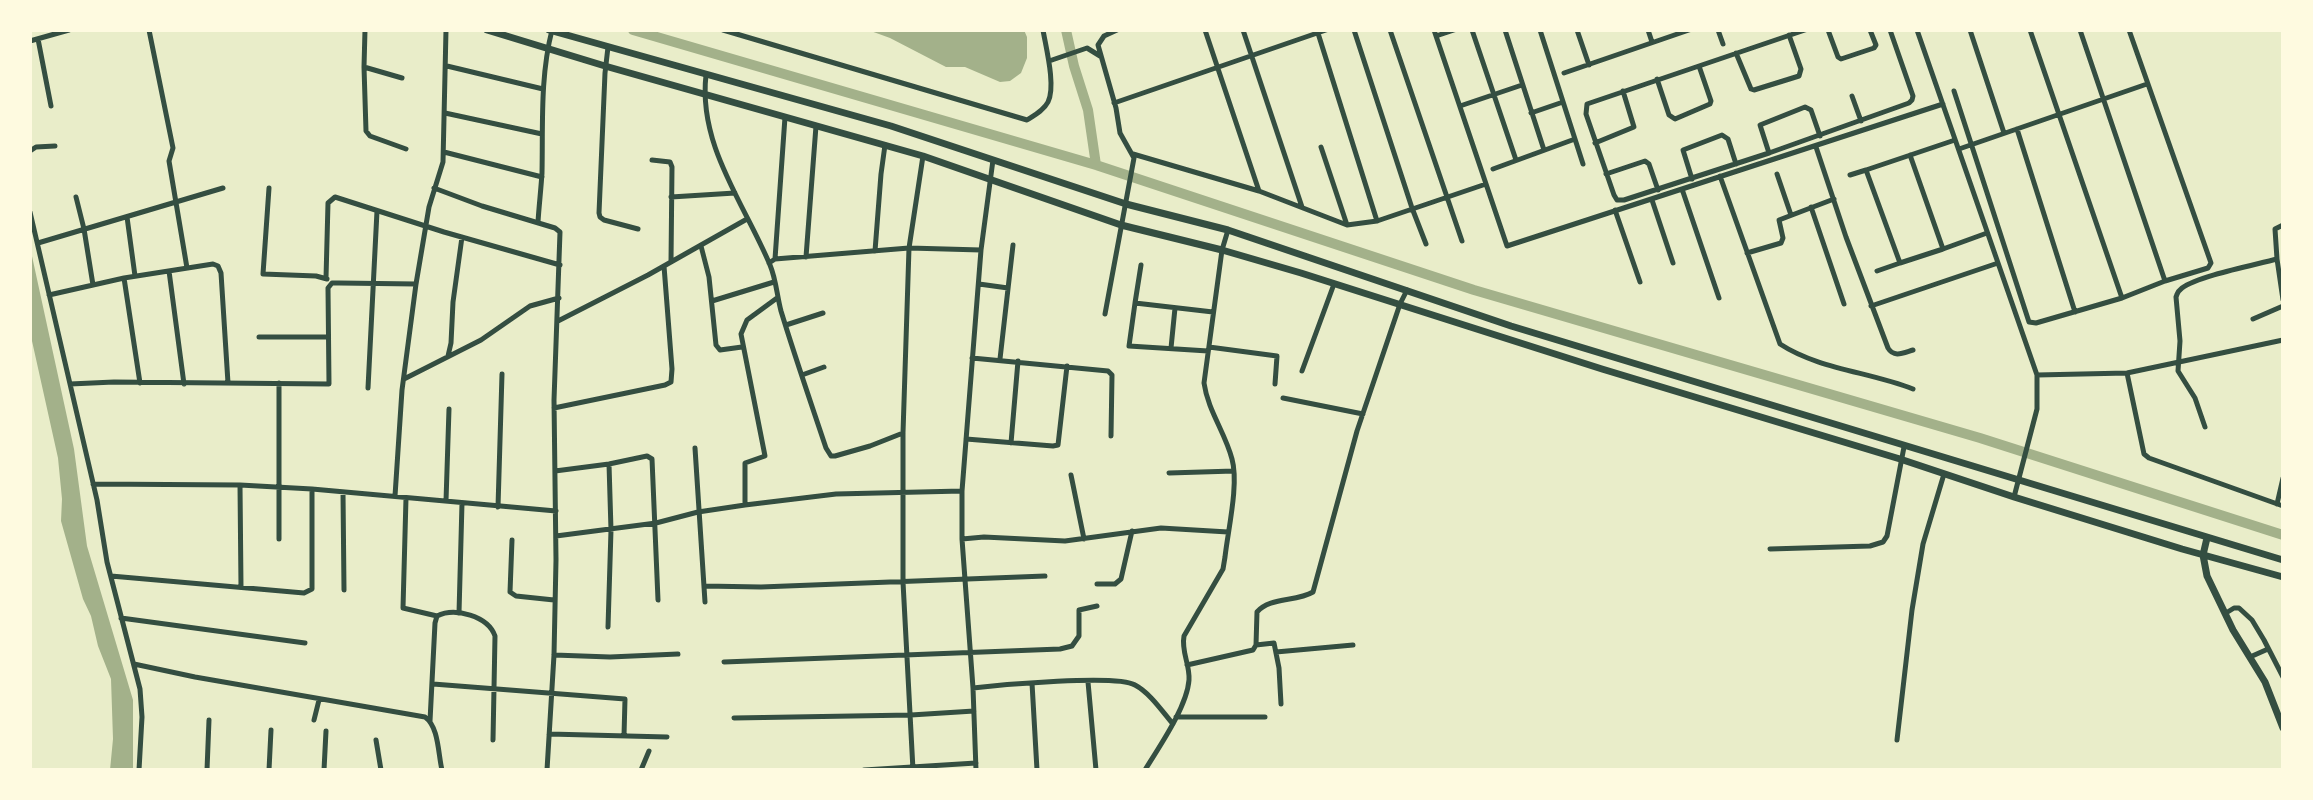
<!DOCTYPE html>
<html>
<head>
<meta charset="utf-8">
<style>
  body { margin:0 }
  #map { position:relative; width:2313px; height:800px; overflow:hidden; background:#e9edc9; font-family:Ubuntu,sans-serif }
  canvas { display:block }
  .frame { position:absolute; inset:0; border:32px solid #fefae0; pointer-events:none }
</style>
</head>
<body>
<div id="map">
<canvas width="2313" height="800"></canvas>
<div class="frame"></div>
</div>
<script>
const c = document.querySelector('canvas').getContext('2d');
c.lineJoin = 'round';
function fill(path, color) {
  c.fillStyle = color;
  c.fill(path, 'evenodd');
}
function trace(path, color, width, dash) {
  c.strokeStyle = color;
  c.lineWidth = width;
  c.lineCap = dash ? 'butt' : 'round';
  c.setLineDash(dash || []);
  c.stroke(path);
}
const water = new Path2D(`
  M868,30H1024L1027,37V58L1021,73L1010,81L1000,82L965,67H946L890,38Z
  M30,247L74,449L87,546L133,700V770H110L113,739L111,679L98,646L91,616L83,599L61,521L62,499L58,458L30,332Z`);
const canal = new Path2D(`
  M633,30L1096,165L1474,290L1980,438L2283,535
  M1066,30L1074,66L1088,110L1096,165`);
const minor = new Path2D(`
  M149,30L173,148L169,161L187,268
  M365,30L364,67L402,78
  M723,30L1027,120C1035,115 1044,110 1048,102C1056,86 1046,48 1043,30
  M1205,30L1259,191
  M1243,30L1302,207
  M1317,30L1377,221
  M1354,30L1412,208L1426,244
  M1390,30L1462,241
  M1434,30L1507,246L1943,104
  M1472,30L1516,160
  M1505,30L1544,150
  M1540,30L1583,164
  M1577,30L1589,65
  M1648,30L1652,42
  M1718,30L1723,44
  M1805,30L1587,104L1586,114L1614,195L1617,200H1624L1769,153L1909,103L1912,100L1913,96L1890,30
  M1828,30L1838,57L1841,59L1874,48L1876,45L1870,30
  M1917,30L2037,375V409L2014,497
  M1970,30L2004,133
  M2030,30L2122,298
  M2080,30L2165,281
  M1436,36L1454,30
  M38,39L51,106
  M30,41L69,30
  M608,47L605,73L599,213L600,217L604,220L638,229
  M1736,53L1751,89L1754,90L1799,76L1801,69L1789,35
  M1052,60L1087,48L1100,56
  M447,66L543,89
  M364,67L366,131L370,136L406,149
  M1564,73L1689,30
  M706,75C698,145 744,203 770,265C776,279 777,296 781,311C795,357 811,403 826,448L831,456H835L870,446L903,433
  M1657,79L1669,115L1675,119L1710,104L1711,101L1699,66
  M1954,91L2029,322L2036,323L2122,298L2165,281L2208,268L2211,263L2129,30
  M1852,96L1861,121
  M1114,103L1326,30
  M1460,106L1522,85
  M445,113L542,134
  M1531,113L1563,102
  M2017,129L2075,312
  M1595,143L1634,127L1623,91
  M1321,147L1347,225
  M1816,147L1846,237L1888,348C1894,358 1903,353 1913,350
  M1959,149L2147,84
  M30,151L36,147L55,146
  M444,152L542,177
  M1769,153L1760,125L1805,107L1811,110L1820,136
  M1133,154L1259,191L1347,225L1377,221L1486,184
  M1910,155L1943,249L1900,263L1866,170L1955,140
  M652,160L670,162L672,167L671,262
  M1493,169L1575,139
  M1606,174L1645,161L1649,164L1658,190
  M1777,174L1791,215
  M1850,175L1866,170
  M1720,176L1780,344C1818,369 1870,372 1913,389
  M1692,179L1683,150L1722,135L1728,139L1736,164
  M269,188L263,274L316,276L327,279
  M434,188L482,206L555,228L560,232L554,400L556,560L554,655L547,770
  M1682,189L1719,298
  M76,197L84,229L93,285
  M671,197L735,193
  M1652,200L1673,263
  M1811,207L1844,304
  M1615,210L1640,282
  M30,212L97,500L107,562L140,689L142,717L139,770
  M127,217L135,276
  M538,222C539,206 541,189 542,173C543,125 540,77 552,30
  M38,243L223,188
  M701,246L709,277L716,345L720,350L742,347
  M1943,249L1987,233
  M875,251L881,174L885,145
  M1747,253L1781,243L1783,238L1779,220L1834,199
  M806,257L816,126
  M775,259L785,117
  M2277,259L2283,300
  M769,263L775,259L909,248L981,250
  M1141,265L1135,303L1213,312
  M169,271L184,384
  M1877,271L1900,263
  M124,278L140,383
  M326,278L328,203L335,197L444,232L560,265
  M979,284L1008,288
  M49,295L124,278L213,264L218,266L221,273L228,383
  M712,301L774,282
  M1135,303L1129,346L1208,351
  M1871,306L1998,263
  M1105,314L1134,158L1120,133L1116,108L1098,45L1104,36L1117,30
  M2253,319L2283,306
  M558,321L648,275L747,219
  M786,325L823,313
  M259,337H328
  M1209,347L1277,356L1275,384
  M1171,348L1175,308
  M448,356L451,343L453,302L462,237
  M972,358L1108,371L1112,375L1111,436
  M1000,359L1013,245
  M1302,371L1334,284
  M2127,373L2144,454L2149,458L2283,506
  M802,375L824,367
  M2037,375L2127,373L2283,340
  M404,379L481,340L530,306L559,298
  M70,384L114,382L329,384L328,288L332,283H339L416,284
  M368,388L377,211
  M1283,398L1363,414
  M554,408L665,385L671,382L672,369L664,266
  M2205,427L2195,398L2178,371L2180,341L2176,297C2178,292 2177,292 2182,288C2198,276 2255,265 2277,259L2275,229L2283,225
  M966,439L1053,446L1058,445L1067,366
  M1011,443L1018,361
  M695,448L705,602
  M555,471L609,464L647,456L652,459L658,600
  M1169,473L1234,471
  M1071,475L1084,539
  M93,484L240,485L312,489L556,511
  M240,485L241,587
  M343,492L344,590
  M395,496L402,390L416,284L429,207L443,162L446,30
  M406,498L403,608L437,616
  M446,501L449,409
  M2277,504L2283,478
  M745,505V463L765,456L741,334L747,320L777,298
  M498,507L502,374
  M556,536L656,523L698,512L745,505L836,494L962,491
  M279,539V383
  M962,539L984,537L1065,541L1161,528L1228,532
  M512,540L510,592L516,596L554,600
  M1770,549L1870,546L1883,542L1887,536L1904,447
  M111,576L304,593L312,589V489
  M1097,584H1115L1121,579L1132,531
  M704,586L761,587L1045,576
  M459,613L462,503
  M2226,613L2234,608H2239L2252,620L2264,640L2283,677
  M121,618L305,643
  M608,627L611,530L609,464
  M1256,645L1274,643L1279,668L1281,704
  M1276,652L1353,645
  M554,655L610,657L678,654
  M2250,657L2268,649
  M724,662L1060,649L1072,646L1079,636V610L1097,606
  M134,664L195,677L425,717C439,727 438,754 442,770
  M1187,665L1253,650L1256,645L1257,612C1270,597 1296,602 1313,592L1357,431L1400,304L1407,290
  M1088,682L1096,770
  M1032,683L1037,770
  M433,684L625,699L624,736
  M973,688C1000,685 1117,674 1135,685C1150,693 1162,711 1173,724
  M1176,717H1265
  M734,718L911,715L974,711
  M314,720L319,700
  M430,721L435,623L437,616C455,607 488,616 495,636L493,740
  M549,734L667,737
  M376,740L381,770
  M1897,740L1912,610L1923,544L1944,474
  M207,770L209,720
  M269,770L271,730
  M324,770L326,731
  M641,770L649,751
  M864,770L976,763
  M913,770L903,582V433L909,248L923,156
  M976,770L973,688L962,539V491L981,250L993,160
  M1145,770C1159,747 1187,707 1189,680C1190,664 1181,652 1184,636L1223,569L1225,557C1228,530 1239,484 1232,459C1225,432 1208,411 1204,383L1222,250L1228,230`);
const secondary = new Path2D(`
  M487,30L605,66L923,156L1121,225L1222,250L1301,273L1602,369L1900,459L2014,497L2182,549L2283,577
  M549,30L891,126L1126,204L1228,230L1511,326L2283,560
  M2207,538L2203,555L2207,576L2233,630L2265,682L2283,728`);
fill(water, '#a3b18a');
trace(canal, '#a3b18a', 10);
trace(minor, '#344e41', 5);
trace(secondary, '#344e41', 7);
</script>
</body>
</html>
